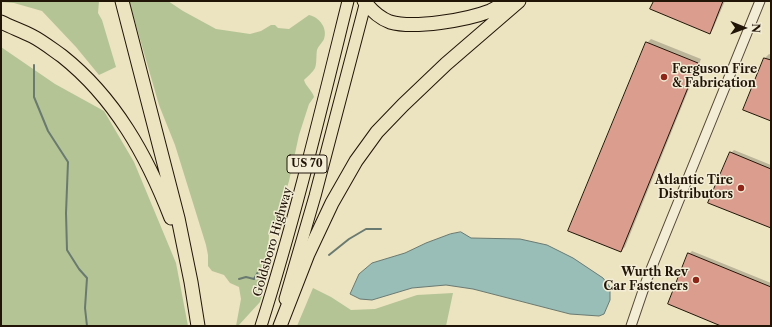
<!DOCTYPE html>
<html>
<head>
<meta charset="utf-8">
<style>
  body { margin:0 }
  #map { position:relative; width:772px; height:327px; overflow:hidden; background:#ece3c0; font-family:"Libre Caslon Text",serif }
  canvas { display:block }
  .frame { position:absolute; inset:0; border:2px solid #211508; pointer-events:none }
  .north { position:absolute; left:724px; top:8px; width:40px; height:40px; -webkit-text-stroke:3px #f3edd6; paint-order:stroke; rotate:91deg; font-size:11px; font-weight:700; line-height:16px; text-align:center; color:#211508 }
  .north::after { content:''; display:block; margin:auto; width:14px; height:18px; background:#211508; clip-path:polygon(50% 0,100% 100%,50% 72%,0 100%) }
</style>
</head>
<body>
<div id="map">
<canvas width="772" height="327"></canvas>
<div class="frame"></div>
<div class="north">N</div>
</div>
<script>
const c = document.querySelector('canvas').getContext('2d');
c.lineJoin = 'round';
function fill(path, color) {
  c.fillStyle = color;
  c.fill(path, 'evenodd');
}
function trace(path, color, width, dash) {
  c.strokeStyle = color;
  c.lineWidth = width;
  c.lineCap = dash ? 'butt' : 'round';
  c.setLineDash(dash || []);
  c.stroke(path);
}
function write(font, color, halo, rows, align = 'center') {
  c.font = font + ' "Libre Caslon Text",serif';
  c.lineWidth = 3;
  c.setLineDash([]);
  c.textBaseline = 'middle';
  c.strokeStyle = halo;
  c.fillStyle = color;
  for (const [text, x, y, turn = 0] of rows) {
    c.save();
    c.translate(x, y);
    c.rotate((+turn || 0) * Math.PI / 180);
    c.textAlign = isNaN(turn) ? turn : align;
    if (halo) c.strokeText(text, 0, 0);
    c.fillText(text, 0, 0);
    c.restore();
  }
}
const green = new Path2D(`
  M1,1H99L98,13L102,20L116,67L99,75L76,47L42,11L14,3L1,2Z
  M129,1H168L183,11L216,29L250,34L261,31L271,25H275L278,28L289,29L309,15C319,17 328,28 324,39C322,43 319,45 317,50C316,55 317,63 315,68C313,72 307,77 304,80C306,87 312,90 314,97L309,104L299,135L289,181L277,222L269,233L268,267L266,281L260,302L238,326H236L241,299L239,287L230,283L224,275L212,271L208,266V255L206,245L193,203L175,145L159,105Z
  M1,47L55,84L104,111L134,162L176,263L188,326H1Z
  M313,288L331,297L351,310L375,309L417,295L453,293L446,326H297Z`);
const water = new Path2D(`
  M461,232L471,238L520,239L547,245L573,258L603,278L610,287V300L604,314L599,316L570,314L473,289L446,285L412,288L372,300L360,299L350,294L359,274L372,263L405,253L426,243L450,234Z`);
const shadow = new Path2D(`
  M655,1H725L713,29L709,33Z
  M651,39L701,59L625,247L621,251L647,43Z
  M769,54L771,55V119L745,109L765,58Z
  M734,150L771,165V227L731,153Z
  M692,251L771,283V326H724L689,254Z`);
const stream = new Path2D(`
  M34,65V97L48,131L68,162L66,213L67,250L79,269L87,278L85,308L87,326
  M329,255L349,239L366,229H381
  M239,279L246,277L254,279L258,272L266,269`);
const building = new Path2D(`
  M654,1H723L710,34L650,9Z
  M646,42L698,63L621,252L568,231Z
  M764,58L771,60V121L743,110Z
  M730,152L771,169V228L708,203Z
  M688,253L771,287V326H721L668,304Z`);
const minor = new Path2D(`
  M631,326L647,279L760,1`);
const major = new Path2D(`
  M285,299L315,196L366,1
  M261,326C295,219 321,110 348,1`);
const highway = new Path2D(`
  M122,1L178,218L191,282L198,326
  M364,1C371,10 379,18 390,22C414,29 467,20 490,11C496,8 503,4 509,1
  M1,22C11,27 22,31 32,36C42,41 52,49 62,56C115,98 147,156 171,218
  M280,326L308,254L332,203L356,161L377,132L403,105L446,64L519,1`);
const markers = [
  [664,77,4,"#8f2418"],
  [741,188,4,"#8f2418"],
  [696,280,4,"#8f2418"]
];
const shields = [
  [307,164,40]
];
const shieldNames = [
  ["US 70",307,164]
];
const poiNames = [
  ["Ferguson Fire",672,70,"left"],
  ["& Fabrication",672,84,"left"],
  ["Atlantic Tire",733,181],
  ["Distributors",733,195],
  ["Wurth Rev",688,273],
  ["Car Fasteners",688,287]
];
const streetNames = [
  ["Goldsboro Highway",273,242,-74]
];
fill(green, '#b4c495');
fill(water, '#99bdb7');
trace(water, '#697a71', 1);
fill(shadow, '#0003');
trace(stream, '#697a71', 2);
fill(building, '#da9d8e');
trace(building, '#211508', 1);
trace(minor, '#544836', 11);
trace(major, '#211508', 13);
trace(highway, '#211508', 15);
trace(minor, '#f3edd6', 9);
trace(major, '#ece3c0', 11);
trace(highway, '#ece3c0', 13);
for (const [x, y, r, color] of markers) {
  const dot = new Path2D();
  dot.arc(x, y, r, 0, 2 * Math.PI);
  c.fillStyle = color;
  c.fill(dot);
  trace(dot, '#f3edd6', 1.5);
}
for (const [x, y, w] of shields) {
  const box = new Path2D();
  box.roundRect(x - w / 2, y - 9, w, 18, 3);
  c.fillStyle = '#f3edd6';
  c.fill(box);
  trace(box, '#211508', 1);
}
write('bold 11px', '#211508', null, shieldNames);
write('bold 12px', '#211508', '#f3edd6', poiNames, 'right');
write('12px', '#211508', '#f3edd6', streetNames);
</script>
</body>
</html>
